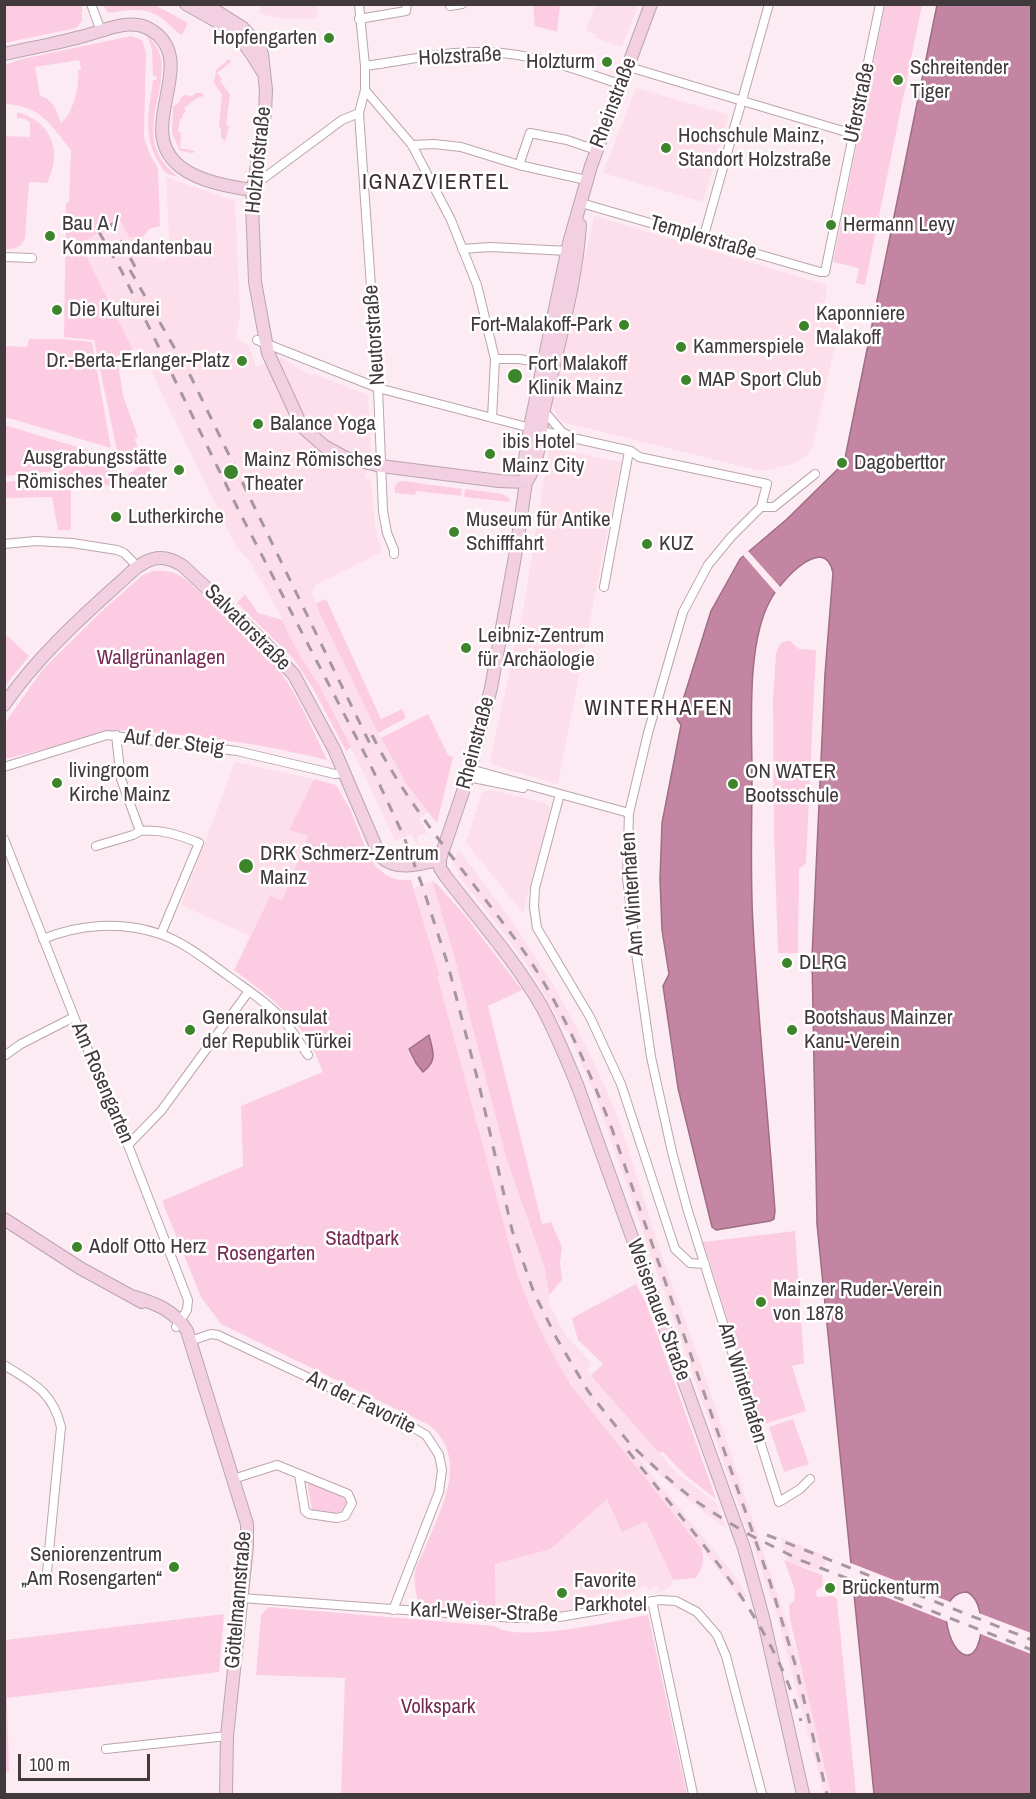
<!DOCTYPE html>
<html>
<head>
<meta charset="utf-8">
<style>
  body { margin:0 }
  #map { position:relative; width:1036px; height:1799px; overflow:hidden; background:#fdebf3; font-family:"Archivo Narrow",sans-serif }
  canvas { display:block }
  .frame { position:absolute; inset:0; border:6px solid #42393d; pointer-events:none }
  .scale { position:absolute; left:18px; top:1754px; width:132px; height:27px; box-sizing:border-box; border:3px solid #42393d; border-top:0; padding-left:8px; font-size:18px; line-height:21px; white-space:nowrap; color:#42393d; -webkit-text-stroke:4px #fff; paint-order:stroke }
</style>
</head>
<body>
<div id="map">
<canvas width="1036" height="1799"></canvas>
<div class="frame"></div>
<div class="scale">100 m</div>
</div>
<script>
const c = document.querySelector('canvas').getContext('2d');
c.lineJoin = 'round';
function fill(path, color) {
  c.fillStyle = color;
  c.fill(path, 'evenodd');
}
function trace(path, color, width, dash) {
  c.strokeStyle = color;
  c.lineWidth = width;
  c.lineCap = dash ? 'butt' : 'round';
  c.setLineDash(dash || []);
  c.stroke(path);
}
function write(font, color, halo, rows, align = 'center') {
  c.font = font + ' "Archivo Narrow",sans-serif';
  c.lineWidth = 5;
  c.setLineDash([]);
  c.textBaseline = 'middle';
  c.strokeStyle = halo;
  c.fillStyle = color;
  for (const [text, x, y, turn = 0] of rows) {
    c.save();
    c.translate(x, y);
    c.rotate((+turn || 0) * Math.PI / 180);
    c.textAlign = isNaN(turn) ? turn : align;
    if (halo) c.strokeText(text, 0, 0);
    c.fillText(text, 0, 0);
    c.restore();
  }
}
const built = new Path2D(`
  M261,5H317L318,18L287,19L260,14Z
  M595,5H638L622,47L596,38L597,35L586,31Z
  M636,88L729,115L703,202L603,173Z
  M166,177L235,201L240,315L236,338L249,346L256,367L281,357L309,375L314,374L368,395L371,451L365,478L371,479L375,526L382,552L316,585L311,593L381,738L407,785L428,812L419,819L429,835L426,833L418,836L417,845L411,834L395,841L364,774L319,685L299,654L277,609L249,560L236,547L140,348L133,350L86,256L91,250L88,240L116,220L121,222L129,237H143L147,250L156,258L163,261L170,255Z
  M594,216L827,285L825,305L842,314L813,446L806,456L790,465L761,471L566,423L559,419L552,405Z
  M552,448L621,462L558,784L492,765L490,760L524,606L548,453Z
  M235,762L314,779L289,830L308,836L282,900L270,896L250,936L181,905Z
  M491,790L545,803L549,806L550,811L523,913L466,843L482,792Z
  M458,849L514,924L553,984L586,1046L607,1091L621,1126L660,1250L706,1379L786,1620L807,1688L831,1794H824L775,1609L595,1095L567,1030H564L530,969L504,933L459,877V872L453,864Z
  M432,881L455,959L506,1157L544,1266L550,1305L566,1336L590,1361V1366L587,1370L590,1375L592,1374L593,1378L678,1474L717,1504L726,1529L686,1498L632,1450L734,1575L747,1596L741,1601L726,1580L574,1389L571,1381L569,1382L558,1365L532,1315L517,1273L436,974L440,975L414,888Z
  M607,1499L646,1521L673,1580L670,1587L660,1592L657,1586L649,1591L645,1585L625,1596L559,1612H496L495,1564L551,1549Z
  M781,1537L828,1557L822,1572L787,1562Z`);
const green = new Path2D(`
  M4,5H82V21L76,28L5,43Z
  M103,5H155L188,23L182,35C174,31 171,25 164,20C148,6 127,10 108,13Z
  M533,5H562L560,6L557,32L535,26Z
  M885,5H922L865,285L856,283L859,268L833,262Z
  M131,36L142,40L146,53L144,137L150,155L158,168L160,226L149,229L143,237H129L121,222L118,223L115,220L88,240L91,250L86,256L133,350L117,356L123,396L138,437L135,438L139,454L129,464L117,451L94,340L64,337L66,203L69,202L71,150C50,124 41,106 5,104L4,65L22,59ZM79,60L81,69L78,70C80,85 73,114 61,123C57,111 53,99 40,96L35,67Z
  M147,36C190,71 120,132 177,176C168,176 163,171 159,163C142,135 149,111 153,80H156L157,77L153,76L152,49Z
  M229,59L231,62L217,73L222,79L220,81L230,94L226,125L229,126L225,142L221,137V128L219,127L222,94L214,83L216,70Z
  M196,93H203V98L200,96L184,108L186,111L183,114L182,119H180L178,132L181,133L180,148L195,151L193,153L180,151L172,133L173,106L179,103L180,99L184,95L192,96Z
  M17,112C52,122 63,151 47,183L29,182L25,238C21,248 15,249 5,249V136L30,137V122L25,119L17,118Z
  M29,339H61L92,342L111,448L5,417V346L27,347Z
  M5,425L100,454L117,474L128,475L147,460L153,477L127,487L117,488L71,476V530H58L52,497L5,498V482L56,476L57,474L55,471L5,476Z
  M403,481L462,489L461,496L416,491L415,495L395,493V486L398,482Z
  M465,489L502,494L509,498L510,502L464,497Z
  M154,571C166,570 174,572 184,578C215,607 256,639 281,673C300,699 313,731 327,760C259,743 190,734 120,730V733H99L61,745L5,759V723L43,669L103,610L143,575Z
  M245,594L258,613L282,620L299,654L319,685L351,747L346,751L313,688L293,658L237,603Z
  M326,599L381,719L402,709L406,718L378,733L319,612L316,603Z
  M5,634L29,656L5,686Z
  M785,641H790L799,649L816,650L806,863L799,869L798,953H778L774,833L773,700L776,653L780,644Z
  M428,714L448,755L453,757L437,823L407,785L381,738Z
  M314,779L336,785L350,809L370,859C380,873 393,882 411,880L440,976L437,975L517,1273C532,1314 549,1352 574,1389L701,1548C705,1560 703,1567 696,1578L673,1580L646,1521L622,1532L607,1499L551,1549L495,1564L496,1612L418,1604C417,1595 413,1582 415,1572C416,1565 421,1557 424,1551C440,1510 471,1459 429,1425L221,1324L201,1297L162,1201L243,1166L241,1106L323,1072C319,1063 316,1054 312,1046C294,1014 262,991 234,970L270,896L282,900L308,836L289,830Z
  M432,881L437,884L467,918L522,990L488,1006L542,1224L551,1222L562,1247L560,1263L562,1280L549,1295L544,1266L506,1157L455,959Z
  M795,1231L804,1363L792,1366L806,1411L761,1425L703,1242Z
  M636,1284L646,1303L716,1499L685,1475L663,1452L659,1453L593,1378L592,1374L603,1364L578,1340L572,1318Z
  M793,1419L809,1464L784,1472L769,1427Z
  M307,1481L344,1497L347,1503L342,1514L312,1510Z
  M784,1560L822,1575L823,1586L816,1591L817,1597L833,1596L837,1599L856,1794H831L790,1620L789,1605L794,1601L795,1590Z
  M268,1607L495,1626C517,1644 618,1620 648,1615L687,1794H341L345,1678L256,1675L261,1615Z
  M224,1614L219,1672L7,1698L9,1772L5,1773V1640Z`);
const water = new Path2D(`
  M937,5H1031V1794H874L817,1224L812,957L825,674L833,573C825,532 780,582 771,599C746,643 752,724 752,774C752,824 750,875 753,925C758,1020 768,1115 775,1211L774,1219L770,1221L716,1230L712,1227L678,1088L663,986L669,974L662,930L660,879L662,823L681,725L677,719L711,611L740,559L787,519L844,463ZM967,1592C983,1600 984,1633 977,1647C959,1682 924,1594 967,1592Z
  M429,1035C433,1052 438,1060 423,1072L416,1063L409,1049Z`);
const pier = new Path2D(`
  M748,551L781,588L776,593L743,555Z
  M848,1562L953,1603L951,1623L850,1583Z
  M976,1612L1031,1633V1654L978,1633Z`);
const street = new Path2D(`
  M91,4L101,31
  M359,4L365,66V90L359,113L378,388L383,511L387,533L394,550V554
  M450,6L462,4
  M359,19L406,11L407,4
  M365,66C404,61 445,51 484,52C533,53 576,69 622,85
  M629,67L853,134
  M365,90L412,145L451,220L477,285L495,359L492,418
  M412,145L434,144L461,147L519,165L586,180
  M519,165L530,133L567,140L596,150
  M255,177L264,178L342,120L359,113
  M581,203L820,272H825L880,4
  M703,239L769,4
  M462,249L490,247L568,251
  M4,257L32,258
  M257,340L378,388L523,426
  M495,359H519L544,363
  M544,411L562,432L568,435
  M537,430L631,451L639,457L767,484L761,507
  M4,544L36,541L72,543L117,550L124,553L138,567
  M604,587L629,451
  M116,735L121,779L140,831C161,829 179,835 199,843L161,934
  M4,767L107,735L237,751L335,774L345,773
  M470,769L629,813
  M468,777L523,788
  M560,794L535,888L534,907L537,928L590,1017L621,1084L675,1249L690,1263L705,1264
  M4,839L77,1024L128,1145L188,1300L187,1310L176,1327
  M96,846L133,835L140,831
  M43,939C80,924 121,921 160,934C184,942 206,960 227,975C246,989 268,1003 284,1021C293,1031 300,1044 308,1055
  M4,1056L21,1044L74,1017
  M128,1145L161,1111L249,991
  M190,1341L211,1334L218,1335L407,1424L426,1435L439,1455L442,1470L439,1492L393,1610
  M4,1365C33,1383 53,1392 61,1427L47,1572
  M233,1479L277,1465L299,1474L305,1511L309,1514L337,1518L345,1516L352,1503L348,1494L299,1474
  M810,1479L800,1489L779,1502L687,1208L672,1152L651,1057L636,953L627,878L629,813L648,733L683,612L708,565L731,537L761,507H774L815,474
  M242,1598L514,1618L559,1617L660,1600L676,1601L697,1612L717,1635L726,1656L762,1794
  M652,1601L693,1794
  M106,1749L227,1736`);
const secondary = new Path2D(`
  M186,4C206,16 230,26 245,45C252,54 258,64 264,74
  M205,4L243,28L258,44L262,54L266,90L265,113L253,190L252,204L255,282L268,353L302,427
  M651,4L591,166L569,243L531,422L525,459L526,482L516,551L491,688L468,777L440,859V868L446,877C479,920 515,960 542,1007C556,1033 567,1060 578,1087L744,1548L763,1617L803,1794
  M4,54C30,48 55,44 80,37C98,33 119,22 138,25C145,26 152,30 158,35C194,68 138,127 176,163C194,181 229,187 253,190
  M298,423L324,446L346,458L381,466L499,481L526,482
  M527,481C540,461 540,433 544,410C556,349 576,288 580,225
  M4,705C35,660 76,622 116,586C127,577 138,563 153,559C164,556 174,560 183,566L264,642L294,675L334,749L380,856C396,872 421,864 440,859
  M4,1219L80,1268L142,1302
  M135,1297C157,1304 175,1311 187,1331L247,1524V1546L227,1736L226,1794`);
const rail = new Path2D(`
  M111,223L139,274
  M99,232L121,270L240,513L370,764L404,837L422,885L448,965L480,1089L512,1230L534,1293L557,1339L588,1391L630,1444L658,1470L694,1500L723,1519L750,1535L800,1560L1032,1650
  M130,270L191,377L371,746
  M372,735C410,811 468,874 518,943C559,1000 586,1063 612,1129L770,1582L796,1667L827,1794
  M628,1451C695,1536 771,1615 801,1721
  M767,1535L1032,1640`);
const markers = [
  [329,38,6,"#3d842a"],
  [607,62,6,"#3d842a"],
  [898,80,6,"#3d842a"],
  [666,148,6,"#3d842a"],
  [831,225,6,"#3d842a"],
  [50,236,6,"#3d842a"],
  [57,310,6,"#3d842a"],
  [624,325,6,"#3d842a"],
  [804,326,6,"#3d842a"],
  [681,347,6,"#3d842a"],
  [242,361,6,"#3d842a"],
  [515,376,8,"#3d842a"],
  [686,380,6,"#3d842a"],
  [258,424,6,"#3d842a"],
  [490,454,6,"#3d842a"],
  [842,463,6,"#3d842a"],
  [179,470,6,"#3d842a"],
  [231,472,8,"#3d842a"],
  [116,517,6,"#3d842a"],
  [454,532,6,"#3d842a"],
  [647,544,6,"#3d842a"],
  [466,648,6,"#3d842a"],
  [57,783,6,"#3d842a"],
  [733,784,6,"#3d842a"],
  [246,866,8,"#3d842a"],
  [787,963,6,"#3d842a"],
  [190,1030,6,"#3d842a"],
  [792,1030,6,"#3d842a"],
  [77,1247,6,"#3d842a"],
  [761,1302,6,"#3d842a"],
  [174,1567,6,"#3d842a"],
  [830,1588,6,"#3d842a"],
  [562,1593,6,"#3d842a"]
];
const poiNames = [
  ["Hopfengarten",317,38,"right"],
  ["Holzturm",595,62,"right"],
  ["Schreitender",910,68],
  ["Tiger",910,92],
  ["Hochschule Mainz,",678,136],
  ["Standort Holzstraße",678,160],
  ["Bau A /",62,224],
  ["Kommandantenbau",62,248],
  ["Hermann Levy",843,225],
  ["Die Kulturei",69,310],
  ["Kaponniere",816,314],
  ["Malakoff",816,338],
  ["Fort-Malakoff-Park",612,325,"right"],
  ["Kammerspiele",693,347],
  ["Dr.-Berta-Erlanger-Platz",230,361,"right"],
  ["Fort Malakoff",528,364],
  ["Klinik Mainz",528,388],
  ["MAP Sport Club",698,380],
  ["Balance Yoga",270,424],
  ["ibis Hotel",502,442],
  ["Mainz City",502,466],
  ["Ausgrabungsstätte",167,458,"right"],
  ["Römisches Theater",167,482,"right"],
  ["Mainz Römisches",244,460],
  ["Theater",244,484],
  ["Dagoberttor",854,463],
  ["Lutherkirche",128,517],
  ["Museum für Antike",466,520],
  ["Schifffahrt",466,544],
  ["KUZ",659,544],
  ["Leibniz-Zentrum",478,636],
  ["für Archäologie",478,660],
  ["livingroom",69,771],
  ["Kirche Mainz",69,795],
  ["ON WATER",745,772],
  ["Bootsschule",745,796],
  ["DRK Schmerz-Zentrum",260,854],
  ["Mainz",260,878],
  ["DLRG",799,963],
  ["Generalkonsulat",202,1018],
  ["der Republik Türkei",202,1042],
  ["Bootshaus Mainzer",804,1018],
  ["Kanu-Verein",804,1042],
  ["Adolf Otto Herz",89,1247],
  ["Mainzer Ruder-Verein",773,1290],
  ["von 1878",773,1314],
  ["Seniorenzentrum",162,1555,"right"],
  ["„Am Rosengarten“",162,1579,"right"],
  ["Favorite",574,1581],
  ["Parkhotel",574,1605],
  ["Brückenturm",842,1588]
];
const streetNames = [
  ["Holzstraße",460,57,-3],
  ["Rheinstraße",614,103,-69],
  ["Uferstraße",860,103,-78],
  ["Holzhofstraße",259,160,-84],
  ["Templerstraße",703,238,16],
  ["Neutorstraße",375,335,-94],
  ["Salvatorstraße",247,628,45],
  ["Auf der Steig",174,743,7],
  ["Rheinstraße",476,743,-75],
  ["Am Winterhafen",633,894,-94],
  ["Am Rosengarten",102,1083,67],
  ["Weisenauer Straße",658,1310,70],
  ["Am Winterhafen",742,1383,73],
  ["An der Favorite",361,1403,26],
  ["Göttelmannstraße",239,1600,-85],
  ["Karl-Weiser-Straße",484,1613,2]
];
const parkNames = [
  ["Wallgrünanlagen",161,658],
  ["Stadtpark",362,1239],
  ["Rosengarten",266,1254],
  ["Volkspark",438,1707]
];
const neighbourhoodNames = [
  ["IGNAZVIERTEL",436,183],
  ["WINTERHAFEN",659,709]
];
fill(built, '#fddfec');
fill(green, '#fccde2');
fill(water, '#c485a3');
trace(water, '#9d6e84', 1.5);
fill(pier, '#fdebf3');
trace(street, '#baa5ae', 10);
trace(secondary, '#baa5ae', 14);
trace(street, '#fff', 8);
trace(secondary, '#f2cfe1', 12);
trace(rail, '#a5979d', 3, [10, 10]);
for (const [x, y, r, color] of markers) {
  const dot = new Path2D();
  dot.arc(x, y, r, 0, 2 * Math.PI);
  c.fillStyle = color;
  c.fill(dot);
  trace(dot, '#fff', 2);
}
write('21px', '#42393d', '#fff', poiNames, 'left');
write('21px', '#42393d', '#fff', streetNames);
write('21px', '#772b54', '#fff', parkNames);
c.letterSpacing = '1.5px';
write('22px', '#3d2d34', '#fff', neighbourhoodNames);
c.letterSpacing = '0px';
</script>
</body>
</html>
